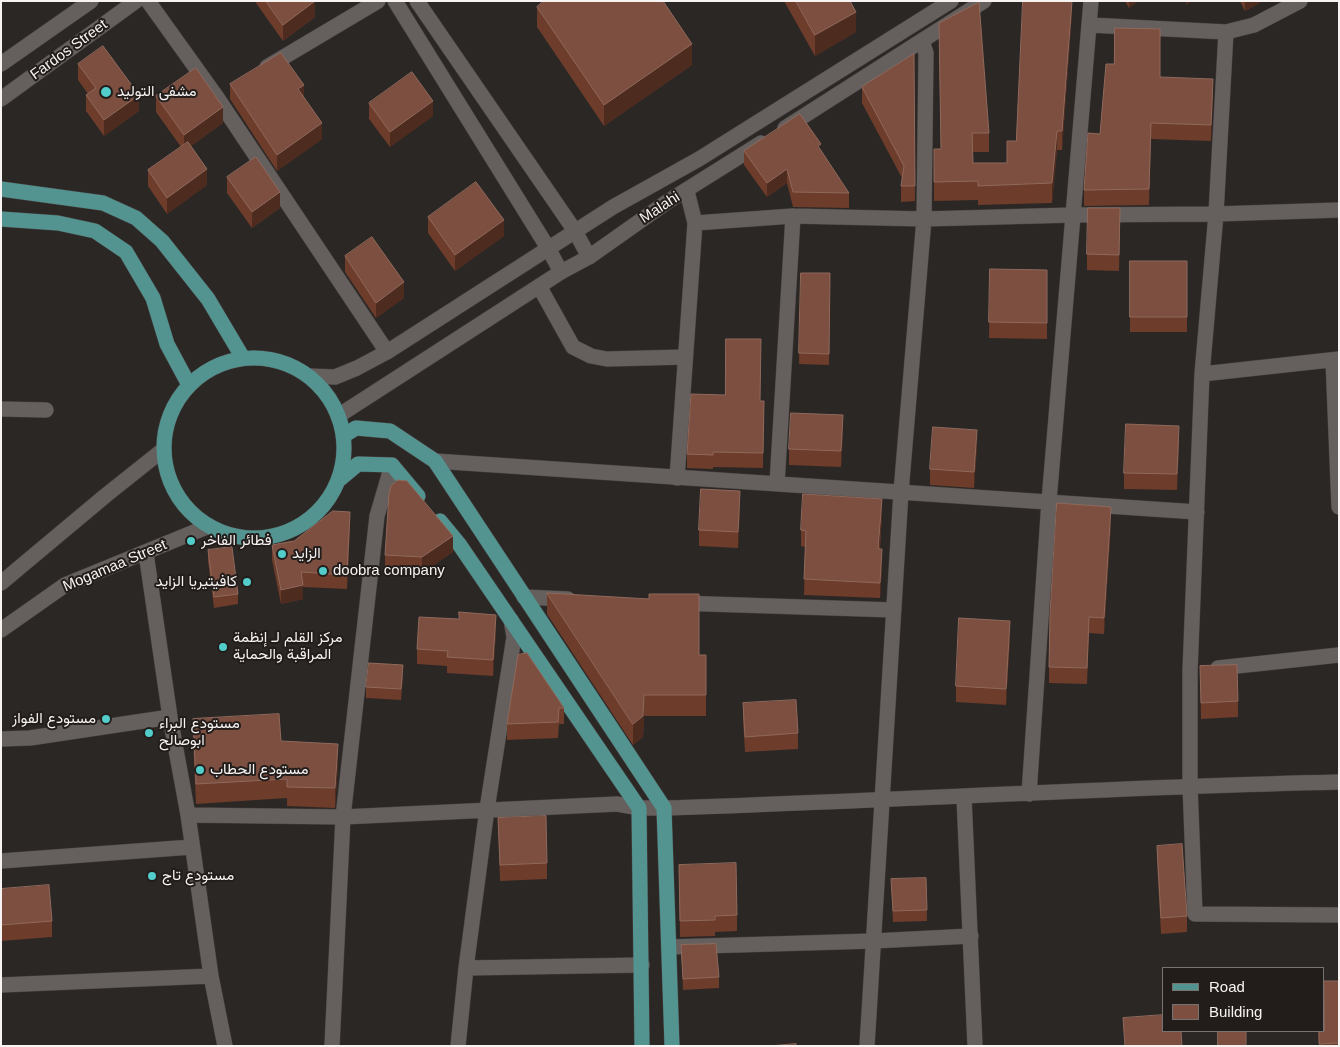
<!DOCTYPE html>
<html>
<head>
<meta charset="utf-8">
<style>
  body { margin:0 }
  #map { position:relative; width:1340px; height:1047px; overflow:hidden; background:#2b2725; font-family:Arial,sans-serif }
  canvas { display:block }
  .frame { position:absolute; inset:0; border:2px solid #f6f3f2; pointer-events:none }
  .legend { position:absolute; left:1162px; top:967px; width:162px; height:65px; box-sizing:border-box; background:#221d1b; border:1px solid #777371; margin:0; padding:6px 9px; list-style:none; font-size:15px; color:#f6f3f2 }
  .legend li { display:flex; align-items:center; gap:10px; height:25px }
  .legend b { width:25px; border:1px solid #777371 }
</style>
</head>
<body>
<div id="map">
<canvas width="1340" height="1047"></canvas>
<div class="frame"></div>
<ul class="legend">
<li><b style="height:6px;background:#539491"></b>Road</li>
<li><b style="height:14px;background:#7c4f40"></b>Building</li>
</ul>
</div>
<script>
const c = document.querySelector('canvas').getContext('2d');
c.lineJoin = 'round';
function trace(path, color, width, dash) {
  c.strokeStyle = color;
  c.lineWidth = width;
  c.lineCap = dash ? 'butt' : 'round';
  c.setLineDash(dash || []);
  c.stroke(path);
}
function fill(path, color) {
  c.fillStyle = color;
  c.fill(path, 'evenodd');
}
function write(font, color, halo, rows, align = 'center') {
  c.font = font + ' Arial,Vazirmatn,sans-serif';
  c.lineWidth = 4;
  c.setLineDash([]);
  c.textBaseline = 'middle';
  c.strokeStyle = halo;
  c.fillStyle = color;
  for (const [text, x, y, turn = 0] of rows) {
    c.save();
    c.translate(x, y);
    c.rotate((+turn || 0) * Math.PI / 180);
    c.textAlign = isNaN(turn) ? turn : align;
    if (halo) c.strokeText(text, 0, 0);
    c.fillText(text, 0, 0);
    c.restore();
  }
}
const minor = new Path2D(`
  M148,1L216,96L387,352
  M1090,25L1226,32L1254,25L1300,1
  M1226,32L1216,214L1202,374L1190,671V785L1195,914L1339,915
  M1,64L91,1
  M267,67L378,1
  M1,99L136,1
  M785,128L984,1
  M695,223L793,216L924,219L1073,215L1216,214L1339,210
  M539,286L573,347L591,356L607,359L685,357
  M1333,360L1339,507
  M1202,374L1339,359
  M309,376L335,377L357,368L387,352L613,207L699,159L951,1
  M1,409L46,410
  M338,416L561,272L589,257L667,202L761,143
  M435,461L1197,512
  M677,478L695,223L687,191
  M777,484L793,216
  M146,553L170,717L188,815L211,976L225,1046
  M524,597L568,599
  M678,603L894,610
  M1218,668L1339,655
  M1,739L30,738L170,717
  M1029,794L1049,501L1091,1
  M964,797L975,1046
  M188,815L343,817L617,804L639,808H664C889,801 1114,787 1339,782
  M1,861L192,847
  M669,947L873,941L971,936
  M466,968L642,965
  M1,985L211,976
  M332,1046L343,817L377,516L392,465
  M458,1046L466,968L487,809L514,637L511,620
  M867,1046L901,492L924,219L926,53L922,41`);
const tertiary = new Path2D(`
  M395,1L548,248L561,272
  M417,1L575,231L589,257`);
const secondary = new Path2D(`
  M1,583L105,496L164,449
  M1,630L65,585L209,526`);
const primary = new Path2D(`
  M1,189L103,203L136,218L162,241L208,299L243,358
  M1,219L58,223L95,231L126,252L153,298L167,344L189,385
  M164 448a90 90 0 1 1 180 0a90 90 0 1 1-180 0Z
  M343,436L356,428L390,431L435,461L664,808L672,1046
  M340,479L358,464L392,465L418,496
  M440,521L459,544L639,808L642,1046`);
const wall = new Path2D(`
  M256,1H315V17L283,41L256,3Z
  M784,1H850L856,32L815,56Z
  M1072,1V13L1062,150H1057L1052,203L978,205V200L934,201V149H941L939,42L989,133V152H972L973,163H1007Z
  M1125,1H1138L1129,8Z
  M1240,1H1263L1245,11Z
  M537,7L692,65L604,126L537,27Z
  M914,54L915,201L901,202V186L902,178L862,103V87Z
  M78,64L139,111L104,136L86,111V95L88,94L78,80Z
  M1160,77L1213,95L1211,141L1151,139L1149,205L1084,206V190Z
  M230,84L322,139L277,171L230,99Z
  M156,96L223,123L191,146L207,185L167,214L148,186V170L181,147L156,112Z
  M369,103L433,116L390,147L369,119Z
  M744,151L849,193V208L793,207L787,183L767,197L744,165Z
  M227,177L280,208L252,228L227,193Z
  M428,217L504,236L455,271L428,233Z
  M1120,224L1119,271L1087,270V254Z
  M345,256L404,298L376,318L345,272Z
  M1130,261H1187V332H1130Z
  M990,269L1047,270V339L989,338Z
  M801,273H830L829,365L799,364Z
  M760,401H764L763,468L713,467V469L687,468V454Z
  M843,431L841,467L789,465V449Z
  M1179,442L1177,490L1124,489V473Z
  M977,446L974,488L930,485V469Z
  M740,507L738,548L699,546V530Z
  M882,515L880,549L882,565L880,598L804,595L805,547L801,546V530Z
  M1111,523L1104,634L1089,633L1087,684L1049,683V667Z
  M350,526L347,589L303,587V599L281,604L272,560V545L294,541Z
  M208,550L238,594V604L214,608L208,561Z
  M453,552L422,573L385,571V555Z
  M547,593L699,655H706V716H644L643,737L633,745L547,614Z
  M459,619L496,631L493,676L447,673V666L417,664V649Z
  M1010,637L1006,705L956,702V686Z
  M518,655L564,708V724H559L558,738L507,740V724Z
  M1200,666L1238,701V717L1201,719Z
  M403,676L401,700L366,698V687Z
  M743,703L798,733V749L745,752L743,719Z
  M193,719L281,741L338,763L335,808L287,806V798L196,804L193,738Z
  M498,818L547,863V879L500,881Z
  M1157,846L1187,916V932L1161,934L1157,861Z
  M679,865L737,915V931L715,932V936L680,937Z
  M926,878L927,921L893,922L891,879Z
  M1,889L52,921V937L1,941Z
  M681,945L719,977V988L683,990Z
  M1339,981V1046H1319L1318,1031H1324Z`);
const shadedWall = new Path2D(`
  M315,1V17L283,41V25Z
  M1072,1V13L1062,150V131Z
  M1129,1H1138L1129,8Z
  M1186,1H1192L1186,5Z
  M1245,1H1263L1245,11Z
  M856,12V32L815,56V35Z
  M692,44V65L604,126V105Z
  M1213,79V95L1211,141V125Z
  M304,85V101L298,89Z
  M139,95V111L104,136V120Z
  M433,101V116L390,147V132Z
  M223,107V123L184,151V135Z
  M322,123V139L277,171V155Z
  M1151,123V139L1149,205V189Z
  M1057,131V150L1052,203V183Z
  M207,169V185L167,214V198Z
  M787,169V183L767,197V183Z
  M280,192V208L252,228V212Z
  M504,220V236L455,271V255Z
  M404,282V298L376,318V303Z
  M843,415V431L841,467V451Z
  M1179,426V442L1177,490V474Z
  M977,430V446L974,488V472Z
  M740,491V507L738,548V532Z
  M882,499V515L878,565V549Z
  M1111,507V523L1104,634V618Z
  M350,512V526L347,589V575Z
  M453,536V552L422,573V557Z
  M882,549V565L880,598V583Z
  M303,585V599L281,604V590Z
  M496,615V631L493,676V660Z
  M1010,621V637L1006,705V689Z
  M644,695V716L643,737L633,745V724Z
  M338,744V763L335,808V788Z`);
const building = new Path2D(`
  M266,1H315L283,25Z
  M544,1H663L692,44L604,105L537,7Z
  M796,1H850L856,12L815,35Z
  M1023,1H1072L1062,131H1057L1052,183L978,186V181L934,182V149H941L939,23L979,2L989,133H972L973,163H1007V141H1016Z
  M1115,28L1160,29V77L1213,79L1211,125L1151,123L1149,189L1084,190L1088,133L1100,134L1106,64H1114Z
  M103,46L139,95L104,120L86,95L96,88L78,64Z
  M281,53L304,85L298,89L322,123L277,155L230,84Z
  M914,54L915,186H901L904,166L862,87Z
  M196,68L223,107L184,135L156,96Z
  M412,72L433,101L390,132L369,103Z
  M800,114L821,144L818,146L849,193L793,192L787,169L767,183L744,151Z
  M188,142L207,169L167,198L148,170Z
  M256,157L280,192L252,212L227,177Z
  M476,182L504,220L455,255L428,217Z
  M1088,208H1120L1119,255L1087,254Z
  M372,237L404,282L376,303L345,256Z
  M1130,261H1187V317H1130Z
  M990,269L1047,270V323L989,322Z
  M801,273H830L829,354L799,353Z
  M726,339H761L760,401H764L763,453L713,452V455L687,454L691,394L725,395Z
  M791,413L843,415L841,451L789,449Z
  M1126,424L1179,426L1177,474L1124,473Z
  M933,427L977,430L974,472L930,469Z
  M398,480L407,481L453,536L422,557L385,555L389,494L391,486Z
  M701,489L740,491L738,532L699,530Z
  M803,494L882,499L878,549H882L880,583L804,579L806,531L801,530Z
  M1057,503L1111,507L1104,618L1089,617L1087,668L1049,667L1050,614Z
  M333,511L350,512L347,575L301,572L303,585L281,590L272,545L294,541Z
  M232,547L238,594L214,597L208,550Z
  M547,593L649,599V594H699V655H706V695H644L643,716L633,724Z
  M459,612L496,615L493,660L447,657L448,651L417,649L419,617L459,619Z
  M959,618L1010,621L1006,689L956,686Z
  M527,653L564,708H559L558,722L507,724L518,655Z
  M369,663L403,665L401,689L366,687Z
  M1237,665L1238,701L1201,703L1200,666Z
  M796,700L798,733L745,737L743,703Z
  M279,714L281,741L338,744L335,788L287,787V779L196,784L193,719Z
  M546,816L547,863L500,865L498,818Z
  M1182,844L1187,916L1161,918L1157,846Z
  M736,863L737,915L715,916V920L680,921L679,865Z
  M926,878L927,910L893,911L891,879Z
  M49,885L52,921L1,925V889Z
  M716,944L719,977L683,979L681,945Z
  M1324,981H1339V1043L1319,1044V1031H1324Z
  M1164,1015V1031H1181L1182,1046H1125L1123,1018Z
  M1218,1031H1246V1046H1218Z
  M796,1044V1046H770Z`);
const markers = [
  [106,92,6,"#53cdc9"],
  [191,541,5,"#53cdc9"],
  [282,554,5,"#53cdc9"],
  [323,571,5,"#53cdc9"],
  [247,582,5,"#53cdc9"],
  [223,647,5,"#53cdc9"],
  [106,719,5,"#53cdc9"],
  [149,733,5,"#53cdc9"],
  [200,770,5,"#53cdc9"],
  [152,876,5,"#53cdc9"]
];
const streetNames = [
  ["Fardos Street",69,50,-36],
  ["Malahi",660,208,-33],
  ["Mogamaa Street",115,566,-23]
];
const poiNames = [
  ["مشفى التوليد",117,92],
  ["فطائر الفاخر",201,541],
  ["الزايد",292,554],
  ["doobra company",333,571],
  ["كافيتيريا الزايد",237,582,"right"],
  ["مركز القلم لـ إنظمة",233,638],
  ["المراقبة والحماية",233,655],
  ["مستودع الفواز",96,719,"right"],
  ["مستودع البراء",159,724],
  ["ابوصالح",159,741],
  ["مستودع الحطاب",210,770],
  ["مستودع تاج",162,876]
];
trace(minor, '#464140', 16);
trace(tertiary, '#464140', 16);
trace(secondary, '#464140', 16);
trace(primary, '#464140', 16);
trace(minor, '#65605e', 15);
trace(tertiary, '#65605e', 15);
trace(secondary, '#65605e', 15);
trace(primary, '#539491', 15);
fill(wall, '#6d3c2a');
fill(shadedWall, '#4d2b1f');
fill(building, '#7c4f40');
trace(building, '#8f695c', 1);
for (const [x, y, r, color] of markers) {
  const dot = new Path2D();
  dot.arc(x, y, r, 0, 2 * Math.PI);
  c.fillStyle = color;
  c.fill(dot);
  trace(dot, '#221d1b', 2);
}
write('15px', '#f6f3f2', '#221d1b', streetNames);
write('15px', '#f6f3f2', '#221d1b', poiNames, 'left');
</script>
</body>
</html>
